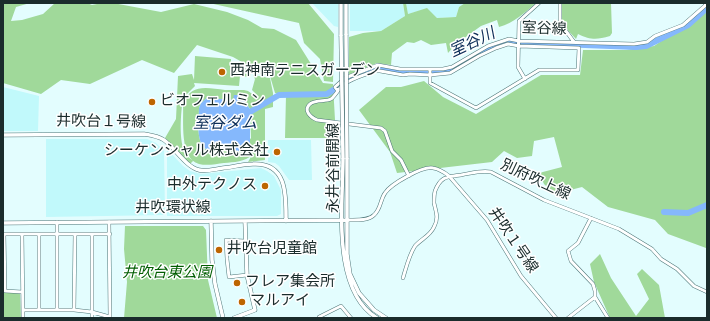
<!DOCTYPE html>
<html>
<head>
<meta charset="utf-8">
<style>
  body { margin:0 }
  #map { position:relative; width:710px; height:321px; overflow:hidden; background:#e3fdfe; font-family:Spectral,serif }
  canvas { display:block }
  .frame { position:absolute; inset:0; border:4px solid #1a2c2c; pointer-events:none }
</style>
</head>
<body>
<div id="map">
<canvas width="710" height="321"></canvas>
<div class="frame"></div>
</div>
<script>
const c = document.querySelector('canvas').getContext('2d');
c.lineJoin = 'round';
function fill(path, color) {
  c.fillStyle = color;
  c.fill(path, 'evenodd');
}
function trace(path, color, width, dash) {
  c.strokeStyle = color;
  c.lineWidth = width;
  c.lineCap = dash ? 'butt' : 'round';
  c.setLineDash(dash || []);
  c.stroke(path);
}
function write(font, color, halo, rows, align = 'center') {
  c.font = font + ' Spectral,"Noto Sans JP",serif';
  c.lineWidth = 3;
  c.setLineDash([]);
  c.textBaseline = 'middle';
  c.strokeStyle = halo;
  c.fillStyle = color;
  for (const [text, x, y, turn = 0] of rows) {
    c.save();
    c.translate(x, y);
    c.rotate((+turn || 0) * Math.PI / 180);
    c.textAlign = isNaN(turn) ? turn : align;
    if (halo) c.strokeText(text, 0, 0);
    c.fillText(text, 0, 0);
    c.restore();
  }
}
const built = new Path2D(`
  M312,3H338V27L334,26Z
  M350,3H403L405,16L381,31H350Z
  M406,3H465L459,7L456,17L437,18L426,9L408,14Z
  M3,87L39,96L38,131H3Z
  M46,139H147L156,143L164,151L165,215L46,217Z
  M268,140H311L312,180H289L279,166L275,163L268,162Z
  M167,149L183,166L190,171L201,174L261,168L267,171L274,176L281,190V214L277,216H167Z`);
const green = new Path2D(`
  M3,3H30L16,7L11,21L22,20L43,14L55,3H87L92,5L102,3H113L161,12L194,4L227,12L248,20L262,28L274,29L296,40L323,83L333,84L336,138H285L286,95L275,93L270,76L253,72L251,69L250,77L240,76L239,86L194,83L195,86L183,98C181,111 178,143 186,154C188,157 191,159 193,161L190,164L165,138L176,119L178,76L192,74L194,80L195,56L231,59V67L250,69L249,66L233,57L197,45L174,73L142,60L90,84L61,80L41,94L3,83Z
  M209,3H308L334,34L333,82L324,81L320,59L304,43L299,23Z
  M403,3H406L408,14L427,8L437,18L456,17L459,7L465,3H536C524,13 514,23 499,27L497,20L481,26L456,44L448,53L446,43L431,45L421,40L414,43L407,42L392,53L391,65L377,63L349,75V37L363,33L381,31L405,16Z
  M561,3H611L612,33L610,36C596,40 591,40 578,34L576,39L561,23Z
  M706,11L707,12L706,248L668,234L655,220L608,207L582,187L555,194L544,184L539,173L562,167L554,137L534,141L532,156L517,158L504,151L492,162L397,173L390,152L359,110L386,87H401L424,81L443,97L476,114L541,75H580L583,50H626L654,46Z
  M253,75L270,78L273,93V107L265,109V160L248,162L252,155C245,162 234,162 224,163C216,164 207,166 199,164C179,158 184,121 183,105C190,83 207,88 225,90C232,90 238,90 244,90L248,91L258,98L257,95L252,90L255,79ZM238,95V100L246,103L250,109L251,138L241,151L208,150C195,145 199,120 199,108L201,103L207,98L234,100Z
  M125,226H203L206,230L208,280L217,318H124L127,282L124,249Z
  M600,254L611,278L636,316L649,299L637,274L642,269L659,285L665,318H610L594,282L590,264Z
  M3,293H20L21,318H3Z`);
const water = new Path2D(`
  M234,95H238V100L244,101L250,109V145L245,150L241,151L208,150C195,145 199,120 199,108L201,103L207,98L233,100Z`);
const river = new Path2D(`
  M250,112L279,95L327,94L355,76L378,68L398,71L427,73L447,71L454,69L481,52L495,46L509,42L636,47L646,46L688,25L707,8
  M664,212L688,213L707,205`);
const minor = new Path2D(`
  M560,3V23L574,42
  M525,79L518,67L519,21L539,3
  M338,91L335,87L345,78L378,65L400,69H443L452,67L488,46L509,39L519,41L634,44L647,42L655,36L683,25L707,4
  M409,176L401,160L392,151L385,131L381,128L317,120C310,117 303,110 310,104C316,99 325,102 331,99C336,95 339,88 343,85C352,78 365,75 375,71H380L403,75L410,74L430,75L450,73L479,56L496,48L508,44L519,46L579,48L578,70H539L476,108L430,83V70
  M591,218L578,243L568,251L571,261L593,284L595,291V297L608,318
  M348,220C356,220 368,221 374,215C381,209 380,200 385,193C391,184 422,166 433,168C440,169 444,172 449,176L487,220L521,276L556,318
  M57,222V310
  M22,234L23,318
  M39,234V310
  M245,241L226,240L227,259L229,277L247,275
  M403,278C406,268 409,255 415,246C421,239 430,236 434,227C439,218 436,212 434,203C434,199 434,195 435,191C441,176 447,177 461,175C472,173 481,170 491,172L544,200L619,229L652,249L661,259L677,269L694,286L707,292
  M22,292L5,291L4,234H110
  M23,310H74L92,312L110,317L109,222
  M74,310L75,234
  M92,318V234
  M320,318L319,317L341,306L351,318
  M568,318L595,297`);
const tertiary = new Path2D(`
  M341,3V36
  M346,3V35
  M3,135L144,134C150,135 158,136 164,140C175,148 186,167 199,170C206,172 215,169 223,168C233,167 243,164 253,164C288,162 286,197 286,221
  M343,158C343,204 331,290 377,318
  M347,158V254L350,274L359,293L374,310L386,318
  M211,221L212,260L215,284L223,318
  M3,223L348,220
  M234,318L255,310L247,275L245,221`);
const motorway = new Path2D(`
  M706,3L707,4`);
const tertiaryBridge = new Path2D(`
  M346,35L347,158
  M341,36L343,158`);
const markers = [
  [222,72,4,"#bd6500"],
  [152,102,4,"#bd6500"],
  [277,152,4,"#bd6500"],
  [265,186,4,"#bd6500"],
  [219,250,4,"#bd6500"],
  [237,283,4,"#bd6500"],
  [242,302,4,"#bd6500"]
];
const streetNames = [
  ["室谷線",544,30,2],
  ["井吹台１号線",101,123,1],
  ["永井谷前開線",335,168,-90],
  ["別府吹上線",535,181,25],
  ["井吹環状線",173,209],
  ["井吹１号線",512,241,56]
];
const poiNames = [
  ["西神南テニスガーデン",230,72],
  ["ビオフェルミン",160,102],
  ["シーケンシャル株式会社",269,152,"right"],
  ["中外テクノス",257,186,"right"],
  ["井吹台児童館",227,250],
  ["フレア集会所",245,283],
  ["マルアイ",250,302]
];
const parkNames = [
  ["井吹台東公園",167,274]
];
const waterNames = [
  ["室谷川",473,44,-25],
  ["室谷ダム",225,125]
];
fill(built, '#c1f9fb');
fill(green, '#a0d99a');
fill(water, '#85b8fc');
trace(river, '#85b8fc', 6);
trace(minor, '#4d7678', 4);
trace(tertiary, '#4d7678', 4.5);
trace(motorway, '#4d7678', 6);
trace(minor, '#fff', 3);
trace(tertiary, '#fff', 3.5);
trace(motorway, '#fff', 5);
trace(tertiaryBridge, '#4d7678', 4.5, []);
trace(tertiaryBridge, '#fff', 3.5);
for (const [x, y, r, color] of markers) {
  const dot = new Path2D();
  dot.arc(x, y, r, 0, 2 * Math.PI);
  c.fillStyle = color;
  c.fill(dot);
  trace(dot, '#fff', 1.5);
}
write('15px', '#1a2c2c', '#fff', streetNames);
write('15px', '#1a2c2c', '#fff', poiNames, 'left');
write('italic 15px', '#005d00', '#fff', parkNames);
write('italic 16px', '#0d2f59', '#fff', waterNames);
</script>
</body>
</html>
